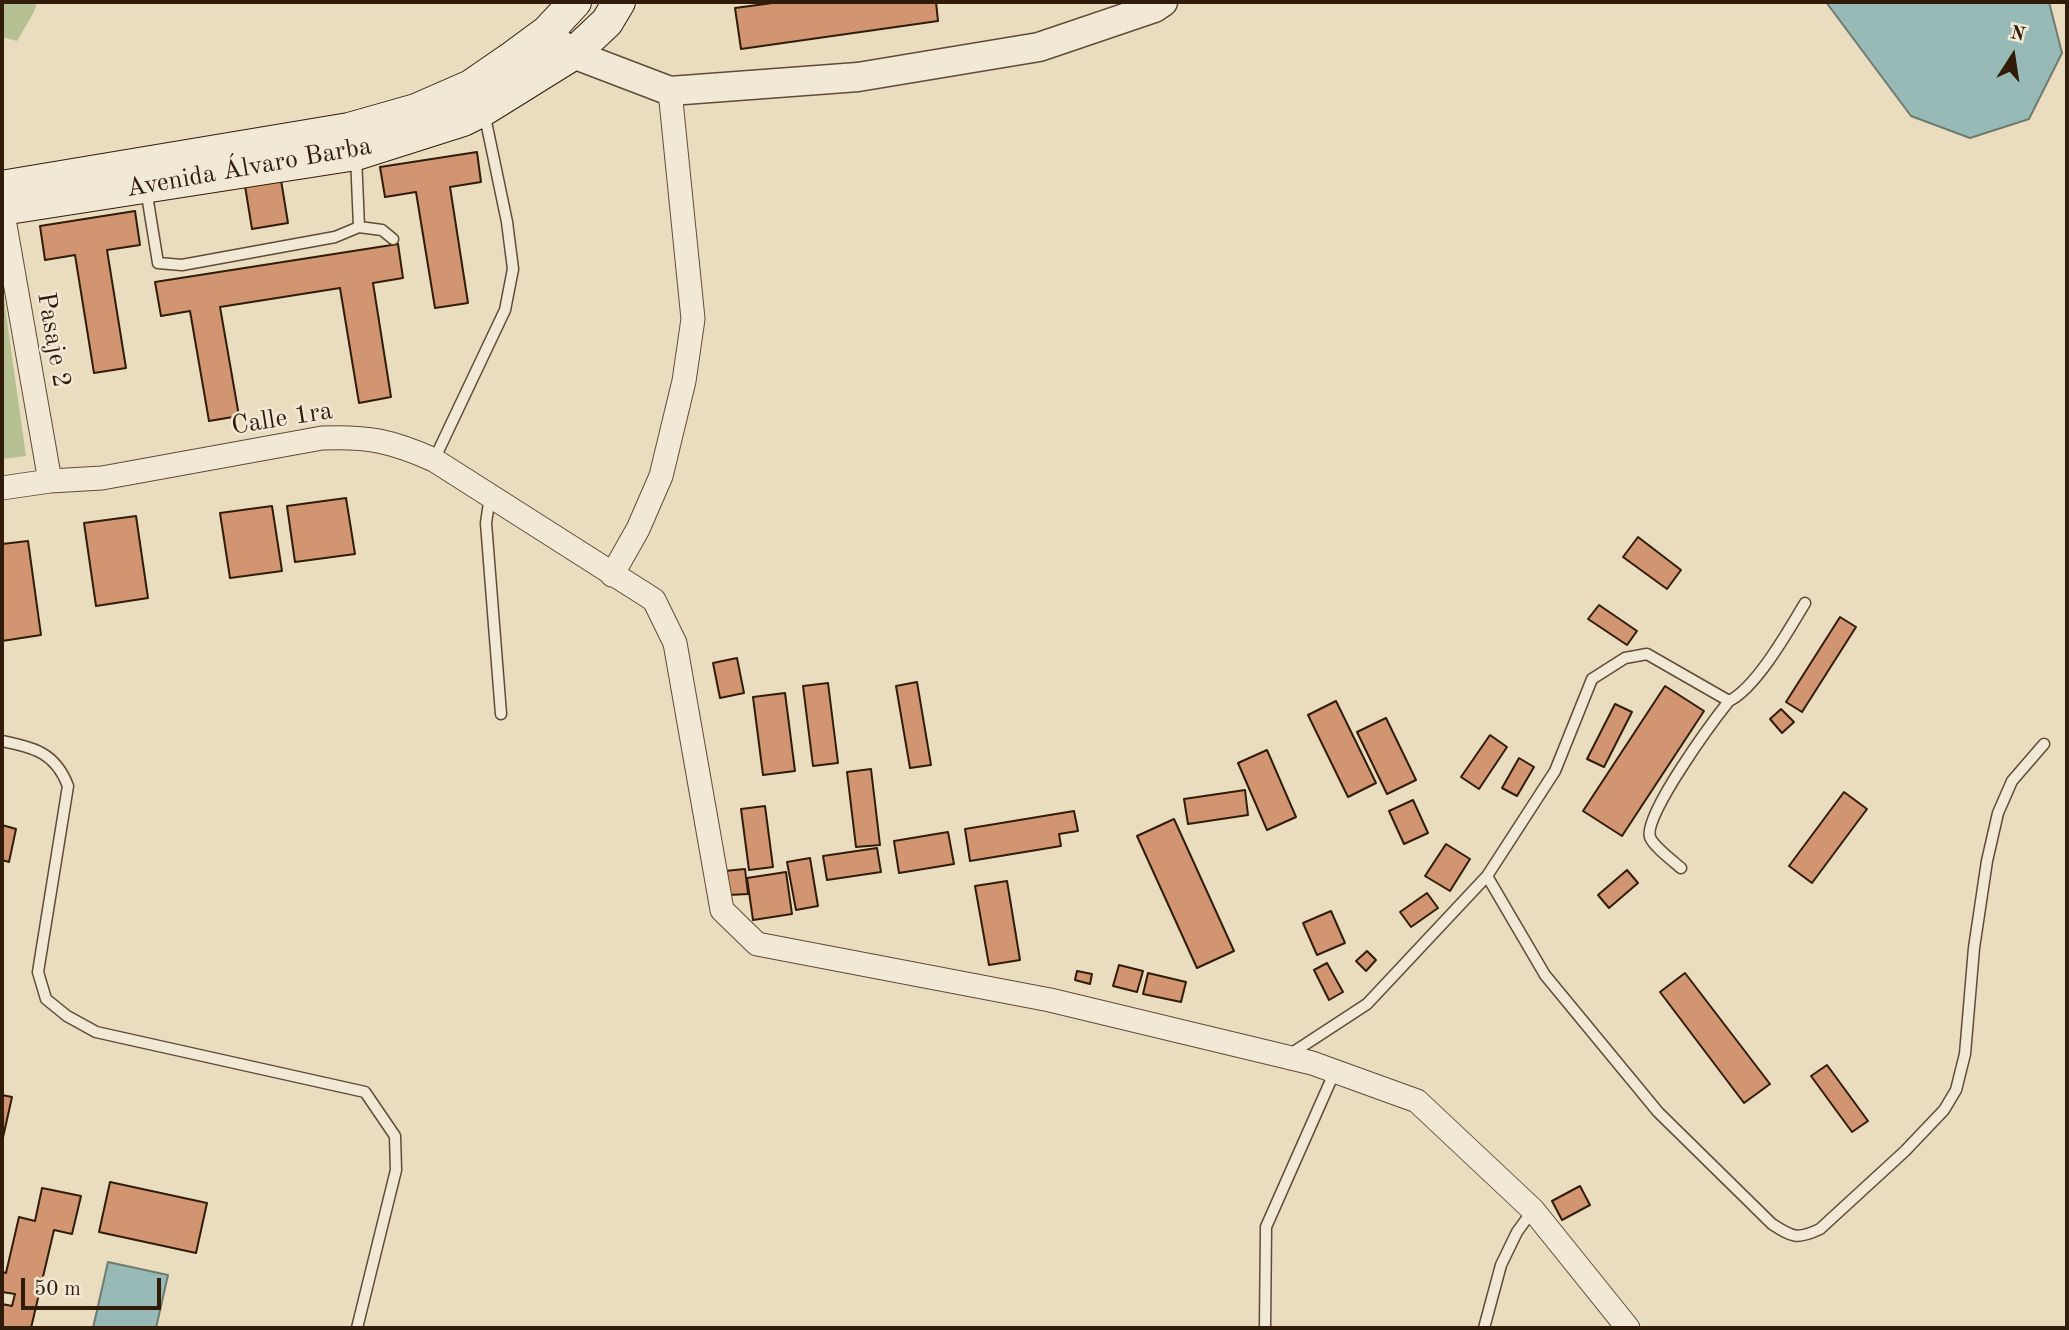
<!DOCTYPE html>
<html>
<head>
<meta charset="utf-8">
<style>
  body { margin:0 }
  #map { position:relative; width:2069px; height:1330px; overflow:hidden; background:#eadcbe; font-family:"Old Standard TT",serif }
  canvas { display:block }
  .frame { position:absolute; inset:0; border:4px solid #301c08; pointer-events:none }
  .north { position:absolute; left:1978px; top:21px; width:70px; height:70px; -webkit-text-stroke:5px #f1e8d5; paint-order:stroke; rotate:12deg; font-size:19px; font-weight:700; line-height:28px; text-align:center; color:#301c08 }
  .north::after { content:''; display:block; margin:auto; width:24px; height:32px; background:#301c08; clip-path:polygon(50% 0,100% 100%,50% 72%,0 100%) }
  .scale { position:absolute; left:21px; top:1278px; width:140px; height:32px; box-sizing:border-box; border:4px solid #301c08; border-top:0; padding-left:9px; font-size:21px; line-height:24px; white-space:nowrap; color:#301c08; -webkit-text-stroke:5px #f1e8d5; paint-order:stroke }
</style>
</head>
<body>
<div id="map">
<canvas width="2069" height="1330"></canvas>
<div class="frame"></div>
<div class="north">N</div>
<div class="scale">50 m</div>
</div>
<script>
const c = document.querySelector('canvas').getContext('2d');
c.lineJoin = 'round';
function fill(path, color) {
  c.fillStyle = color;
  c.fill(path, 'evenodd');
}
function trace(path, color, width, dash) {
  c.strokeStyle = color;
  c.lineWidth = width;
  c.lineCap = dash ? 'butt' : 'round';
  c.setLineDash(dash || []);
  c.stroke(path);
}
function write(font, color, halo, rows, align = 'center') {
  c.font = font + ' "Old Standard TT",serif';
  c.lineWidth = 5;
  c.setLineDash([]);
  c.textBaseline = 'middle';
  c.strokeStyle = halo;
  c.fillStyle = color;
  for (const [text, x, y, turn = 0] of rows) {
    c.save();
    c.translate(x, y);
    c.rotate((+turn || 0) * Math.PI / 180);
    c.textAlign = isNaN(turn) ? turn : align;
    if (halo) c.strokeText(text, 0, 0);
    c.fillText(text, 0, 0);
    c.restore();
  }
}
const green = new Path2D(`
  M2,2H37L34,12L17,41L2,37Z
  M2,285L26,456L2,459Z`);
const water = new Path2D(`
  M1826,2H2049L2062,53L2029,119L1970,138L1911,116Z
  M108,1262L168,1275L156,1328H93Z`);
const building = new Path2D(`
  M780,2H936L938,21L741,49L735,8Z
  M477,152L481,182L450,187L468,303L435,308L416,192L385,197L380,167Z
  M281,180L288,223L252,229L245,186Z
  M135,211L140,245L107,250L126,368L94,373L75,255L45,260L40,226Z
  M398,244L403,278L373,283L391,397L359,403L340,288L220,307L239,416L209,421L190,311L161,316L155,282Z
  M346,498L355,554L295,562L287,506Z
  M272,506L282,571L230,578L220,513Z
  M136,516L148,598L96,606L84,523Z
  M1638,537L1681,570L1667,589L1623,557Z
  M28,541L41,635L2,641V544Z
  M1599,605L1637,631L1627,645L1588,619Z
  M1840,617L1856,627L1802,712L1786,702Z
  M737,658L744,693L720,698L713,663Z
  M917,682L931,765L910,768L896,686Z
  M828,683L838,763L813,766L803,686Z
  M1665,686L1704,711L1622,836L1583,811Z
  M785,693L795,771L763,775L753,697Z
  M1336,701L1376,783L1348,797L1308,715Z
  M1615,704L1632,712L1604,767L1587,759Z
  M1781,709L1794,722L1782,733L1770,719Z
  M1386,718L1416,780L1387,794L1357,732Z
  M1490,735L1507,747L1479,789L1461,777Z
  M1267,750L1296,817L1267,830L1238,763Z
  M1519,758L1534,767L1517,796L1502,788Z
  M871,769L880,845L856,847L847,772Z
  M1245,790L1248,815L1188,824L1184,799Z
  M1844,792L1867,809L1812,883L1789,866Z
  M1413,800L1428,833L1404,844L1389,811Z
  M765,806L773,867L749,870L741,809Z
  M1074,811L1078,831L1059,834L1061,846L970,861L965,829Z
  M1174,819L1234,951L1197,968L1137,836Z
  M2,825L16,829L9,862L2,860Z
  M948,832L954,864L899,873L894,841Z
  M1446,844L1470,859L1450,891L1425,876Z
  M877,848L881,872L827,880L823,856Z
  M810,858L818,906L796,910L787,862Z
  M745,869L748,894L728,895L725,871Z
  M1627,870L1638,883L1609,908L1598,895Z
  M786,872L792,914L753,920L747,878Z
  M1007,881L1020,960L989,965L975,886Z
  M1427,893L1438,908L1411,927L1400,912Z
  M1331,911L1345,943L1317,955L1303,923Z
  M1367,951L1376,960L1366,971L1356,961Z
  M1327,963L1343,992L1329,1000L1314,970Z
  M1119,965L1143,971L1137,992L1113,986Z
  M1077,971L1092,974L1090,984L1075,980Z
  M1148,973L1186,982L1181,1002L1143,994Z
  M1685,973L1770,1084L1744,1103L1660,992Z
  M1827,1065L1868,1121L1852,1132L1811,1076Z
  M2,1095L12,1097L2,1142Z
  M110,1182L207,1203L196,1253L99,1232Z
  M1580,1186L1590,1205L1562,1220L1552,1201Z
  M42,1188L81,1196L72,1234L54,1230L31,1328H2V1304L12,1306L15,1294L2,1292V1272L6,1273L19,1217L35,1221Z`);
const service = new Path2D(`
  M146,189L158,263L182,265L335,237L359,227L356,156
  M359,227L382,230L393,239
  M434,460L505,310L513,269L507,222L484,112
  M490,496L486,523L501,714
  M2,741C34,748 55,752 68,786L38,972L46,999L67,1016L96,1032L365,1092L395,1136L396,1170L357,1328
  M1681,868C1673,861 1653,846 1650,837C1643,816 1713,721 1729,701
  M1487,876L1545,975L1658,1112L1772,1224C1792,1237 1797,1240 1820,1229L1905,1151L1944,1110L1956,1090L1965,1054L1974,948L1987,861L1998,813L2012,781L2044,744
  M1289,1055L1367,1004L1487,876L1555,771L1592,679L1625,658L1647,654L1729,701C1756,688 1789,630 1805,603
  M1265,1328L1266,1227L1335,1071
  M1484,1328L1501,1265L1517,1232L1533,1210`);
const minor = new Path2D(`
  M2,208L50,481
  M2,488L50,481L102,478L322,438C367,436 392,441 434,460L654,600L675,643L722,910L757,944L1050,1000L1312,1063L1417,1101L1533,1210L1628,1328
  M612,575L638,529L661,476L684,381L693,319L670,91`);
const tertiary = new Path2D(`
  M557,41L573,54L670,91L858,77L1039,47L1154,8L1163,2`);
const secondary = new Path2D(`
  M2,187L349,129L416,110L471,86L513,57L547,32L575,2
  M2,209L356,154L463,120L483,110L573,54L607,22L619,2`);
const streetNames = [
  ["Avenida Álvaro Barba",249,168,-10],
  ["Pasaje 2",53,340,80],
  ["Calle 1ra",282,419,-9]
];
fill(green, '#b5c193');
fill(water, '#98bab6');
trace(water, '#6e7b70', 2);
fill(building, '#d19671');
trace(building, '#301c08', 2);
trace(service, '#5e4c36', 13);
trace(minor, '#5e4c36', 25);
trace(tertiary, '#5e4c36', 31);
trace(secondary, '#301c08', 34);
trace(service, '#f1e8d5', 10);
trace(minor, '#f1e8d5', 23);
trace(tertiary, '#f1e8d5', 28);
trace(secondary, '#f1e8d5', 32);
write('26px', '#301c08', '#f1e8d5', streetNames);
</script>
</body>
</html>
